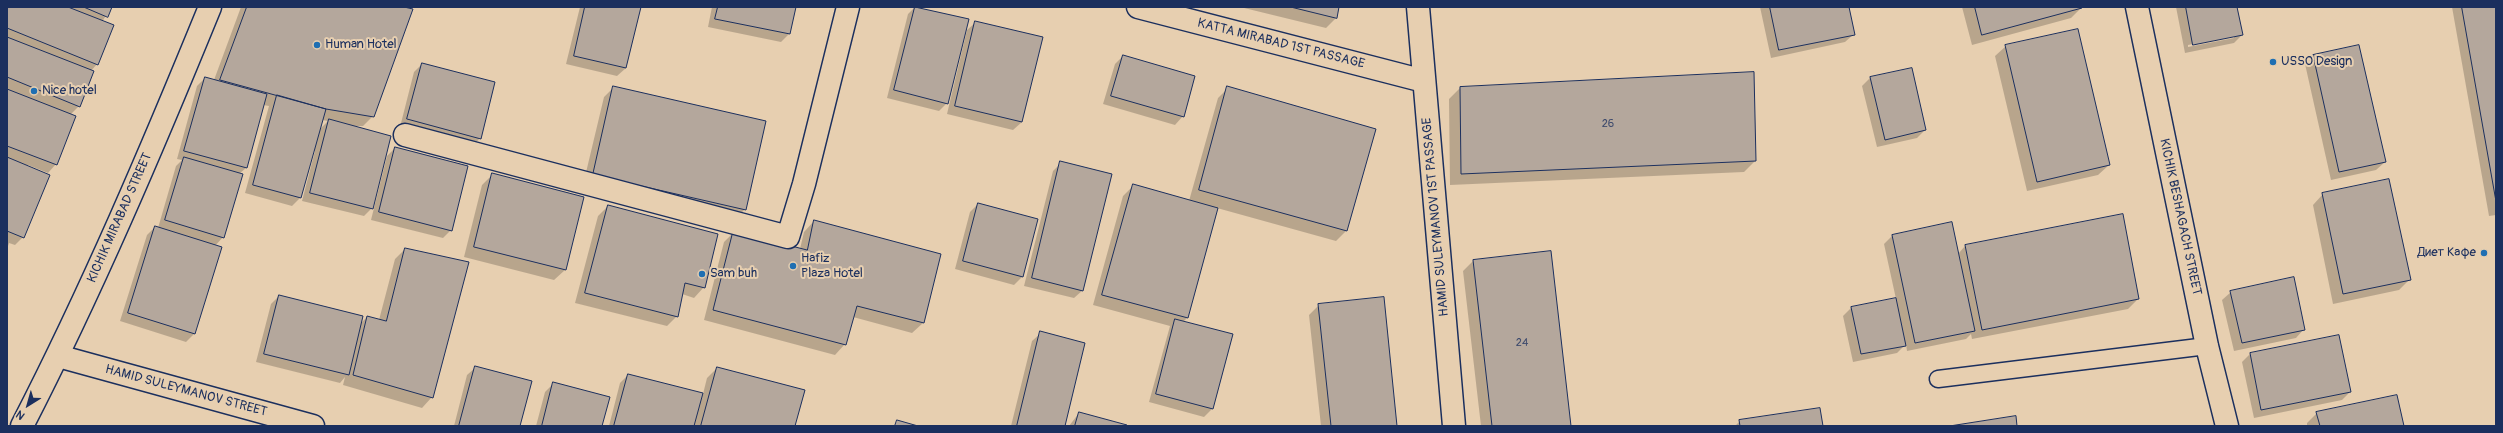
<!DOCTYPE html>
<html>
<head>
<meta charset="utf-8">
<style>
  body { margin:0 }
  #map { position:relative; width:2503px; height:433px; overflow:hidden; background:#e7cfb0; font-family:Pangolin,sans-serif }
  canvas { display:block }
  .frame { position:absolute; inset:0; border:8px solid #1b2f5e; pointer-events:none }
  .north { position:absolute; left:8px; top:385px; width:40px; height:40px; -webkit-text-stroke:3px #e7cfb0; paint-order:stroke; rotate:217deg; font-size:11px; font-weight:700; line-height:16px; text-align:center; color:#1b2f5e }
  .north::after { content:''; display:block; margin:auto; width:14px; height:18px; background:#1b2f5e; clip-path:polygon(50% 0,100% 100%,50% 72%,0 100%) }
</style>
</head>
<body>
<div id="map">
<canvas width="2503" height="433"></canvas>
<div class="frame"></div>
<div class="north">N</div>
</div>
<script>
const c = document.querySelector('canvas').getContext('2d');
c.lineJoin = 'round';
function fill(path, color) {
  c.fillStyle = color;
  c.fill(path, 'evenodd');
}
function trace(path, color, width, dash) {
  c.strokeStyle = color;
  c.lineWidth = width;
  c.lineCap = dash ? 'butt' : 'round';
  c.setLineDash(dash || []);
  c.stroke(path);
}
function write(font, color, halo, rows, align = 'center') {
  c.font = font + ' Pangolin,sans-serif';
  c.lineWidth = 4;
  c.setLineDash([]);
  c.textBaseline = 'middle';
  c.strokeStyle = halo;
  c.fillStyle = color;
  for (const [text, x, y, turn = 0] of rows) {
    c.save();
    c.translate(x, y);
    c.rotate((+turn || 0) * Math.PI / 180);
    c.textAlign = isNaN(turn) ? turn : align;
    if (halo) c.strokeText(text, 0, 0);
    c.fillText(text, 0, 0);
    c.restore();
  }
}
const shadow = new Path2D(`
  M7,7H111L102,22L97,64L91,71L79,106L70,115L56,164L48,173L28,165L23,237L15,245L9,243L7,249Z
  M241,7H400L373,116L363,126H352L372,208L364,216L302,201L315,151L313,150L300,198L292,206L245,193L269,106L263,105L246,168L239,174L223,237L215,246L194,334L186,342L120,321L147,235L155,227L158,228L176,166L182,160L177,159L197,86L205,78L214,80ZM322,120L328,121L319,130Z
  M580,7H640L626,68L617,76L566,64Z
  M712,7H795L789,34L781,42L708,27Z
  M915,7L967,20L947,103L939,111L887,98L908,14Z
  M1240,7H1338L1336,18L1326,28Z
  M1760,7H1848L1854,34L1845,42L1771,58Z
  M1962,7H2081V8L2071,18L1972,45Z
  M2176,7H2236L2242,35L2234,43L2185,53ZM2234,36V38L2188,47V45Z
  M2452,7H2496V215L2489,216Z
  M976,22L1022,122L1013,130L947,114L967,30Z
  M2006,46L2109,165L2098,175L2027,191L1995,56Z
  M2359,46L2385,162L2376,170L2331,180L2305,64L2313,56Z
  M1123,56L1183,116L1175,125L1103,104L1115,64Z
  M422,64L480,138L472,147L400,127L414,72Z
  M1911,69L1925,130L1917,138L1877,147L1862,86L1870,78Z
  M614,87L745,209L735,220L583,185L604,97Z
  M1228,88L1374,130L1346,231L1336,241L1217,208L1187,318L1183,322L1212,409L1204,417L1149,402L1170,326L1093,305L1123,196L1133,186L1189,201L1218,98Z
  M1460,88L1755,161L1744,172L1450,185L1449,99Z
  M395,148L451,230L443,238L371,220L387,156Z
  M1061,163L1083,290L1074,298L1024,286L1053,171Z
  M492,175L565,270L554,280L464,257L482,185Z
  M2323,194L2410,279L2399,290L2333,304L2313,205Z
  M978,204L1022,277L1014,285L955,269L970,212Z
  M608,206L704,287L694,298L682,294L677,316L667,326L575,303L598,216Z
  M814,221L940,254L923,323L912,333L853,317L845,344L835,355L704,320L724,242L734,232L800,249L804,232Z
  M1892,236L1958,254L1965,246L2138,299L2128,309L1972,339L1971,334L1966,339L1907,351L1906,344L1897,353L1853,362L1843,316L1851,308L1896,299L1884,244Z
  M405,249L432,397L422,408L343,385L345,377L340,383L256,362L271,304L279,296L360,324L367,317L379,320L395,259Z
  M1473,261L1570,426H1481L1463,271Z
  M2231,292L2304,329L2296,338L2234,351L2222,300Z
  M1319,305L1396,426H1321L1309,315Z
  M1041,333L1064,426H1011L1032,341Z
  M2338,336L2350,392L2342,400L2254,418L2242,362L2250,354Z
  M476,367L519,426H454L467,375Z
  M717,368L794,426H609L620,383L628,375L703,394L707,378Z
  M553,384L601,426H536L545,392Z
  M1079,413L1126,426H1069Z
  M2317,413L2403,426H2307V423Z
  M1740,421L1822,426H1735Z`);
const building = new Path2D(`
  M8,7H68L114,25L98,65L7,28Z
  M84,7H112L108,17Z
  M247,7H404L413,9L374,117L326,109L220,80Z
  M585,7H641L626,68L574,56Z
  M718,7H796L790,34L715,19Z
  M915,7L969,19L948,104L894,90Z
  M1291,7H1339L1337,18Z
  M1770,7H1849L1855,35L1779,50Z
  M1975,7H2082V8L1982,35Z
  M2186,7H2237L2243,35L2193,45Z
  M2462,7H2496V201Z
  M975,21L1043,37L1022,122L955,106Z
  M2078,29L2110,165L2037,182L2005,45Z
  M7,37L94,71L80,107L7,77Z
  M2359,45L2386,162L2339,172L2313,55Z
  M1123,55L1195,76L1184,117L1111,96Z
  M422,63L495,82L481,139L407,119Z
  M1912,68L1926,130L1885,140L1870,77Z
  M1754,72L1756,161L1461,174L1460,87Z
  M205,77L267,94L247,168L184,151Z
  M613,86L766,121L746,210L593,175Z
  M1227,86L1376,129L1347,231L1199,190Z
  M7,89L76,116L57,165L7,146Z
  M277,95L326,109L301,198L253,185Z
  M329,119L391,136L373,209L310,193Z
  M395,147L468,166L452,231L379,212Z
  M7,157L50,175L24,238L7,231Z
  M184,157L243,174L224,238L165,220Z
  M1060,161L1112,174L1083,291L1032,278Z
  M492,173L584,197L566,270L474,247Z
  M2389,179L2411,280L2343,294L2322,193Z
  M1133,184L1218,208L1188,318L1102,295Z
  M978,203L1038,219L1023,277L963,261Z
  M608,205L718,234L705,288L685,283L678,317L585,293Z
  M2123,214L2139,299L1982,330L1965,245Z
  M814,220L941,254L924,323L857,306L846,345L713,310L733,231L807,250Z
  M1952,222L1975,331L1915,343L1892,235Z
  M155,226L222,247L195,334L128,313Z
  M405,248L469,262L433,398L353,375L367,316L386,321Z
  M1551,251L1571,426H1492L1473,260Z
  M2294,277L2305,330L2242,343L2230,291Z
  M279,295L363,316L349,375L264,354Z
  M1384,297L1397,426H1331L1318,304Z
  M1896,298L1906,346L1861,354L1851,307Z
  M1175,319L1233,334L1213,409L1156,394Z
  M1040,331L1085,343L1065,426H1017Z
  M2339,335L2351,392L2261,410L2250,353Z
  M475,366L532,381L520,426H459Z
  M717,367L805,390L795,426H701Z
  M628,374L703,393L694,426H614Z
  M553,382L610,397L602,426H542Z
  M2397,395L2404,426H2320L2316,412Z
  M1820,408L1823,426H1740L1739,420Z
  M1079,412L1127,425V426H1075Z
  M2016,416L2017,426H1950Z
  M897,420L918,426H895Z`);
const service = new Path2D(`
  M1938,379L2207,346`);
const minor = new Path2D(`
  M1138,7L1424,81
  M1418,7L1454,426
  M2137,7L2207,346L2227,426
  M405,135L788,237L804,184L848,7
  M58,356L313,426
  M22,426C92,290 152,149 210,7`);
const markers = [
  [317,45,4,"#1f6fb2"],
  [2273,62,4,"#1f6fb2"],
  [34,91,4,"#1f6fb2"],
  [2484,253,4,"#1f6fb2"],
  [793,266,4,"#1f6fb2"],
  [702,274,4,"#1f6fb2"]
];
const numberNames = [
  ["26",1608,124],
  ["24",1522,343]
];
const streetNames = [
  ["KATTA MIRABAD 1ST PASSAGE",1281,44,14],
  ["HAMID SULEYMANOV 1ST PASSAGE",1436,217,-95],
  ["KICHIK BESHAGACH STREET",2180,217,78],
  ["KICHIK MIRABAD STREET",120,218,-66],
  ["HAMID SULEYMANOV STREET",186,391,15]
];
const poiNames = [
  ["Human Hotel",325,45],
  ["USSO Design",2281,62],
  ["Nice hotel",42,91],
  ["Диет Кафе",2476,253,"right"],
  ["Hafiz",801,259],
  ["Plaza Hotel",801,274],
  ["Sam buh",710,274]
];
fill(shadow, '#0003');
fill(building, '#b4a79c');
trace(building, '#1b2f5e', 1);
trace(service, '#1b2f5e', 19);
trace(minor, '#1b2f5e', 25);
trace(service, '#e7cfb0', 16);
trace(minor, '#e7cfb0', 22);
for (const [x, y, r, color] of markers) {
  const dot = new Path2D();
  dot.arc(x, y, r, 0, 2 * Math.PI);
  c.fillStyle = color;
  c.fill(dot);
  trace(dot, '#e7cfb0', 1.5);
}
write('11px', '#414d6e', null, numberNames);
write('13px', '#1b2f5e', '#e7cfb0', streetNames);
write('13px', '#1b2f5e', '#e7cfb0', poiNames, 'left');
</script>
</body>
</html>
